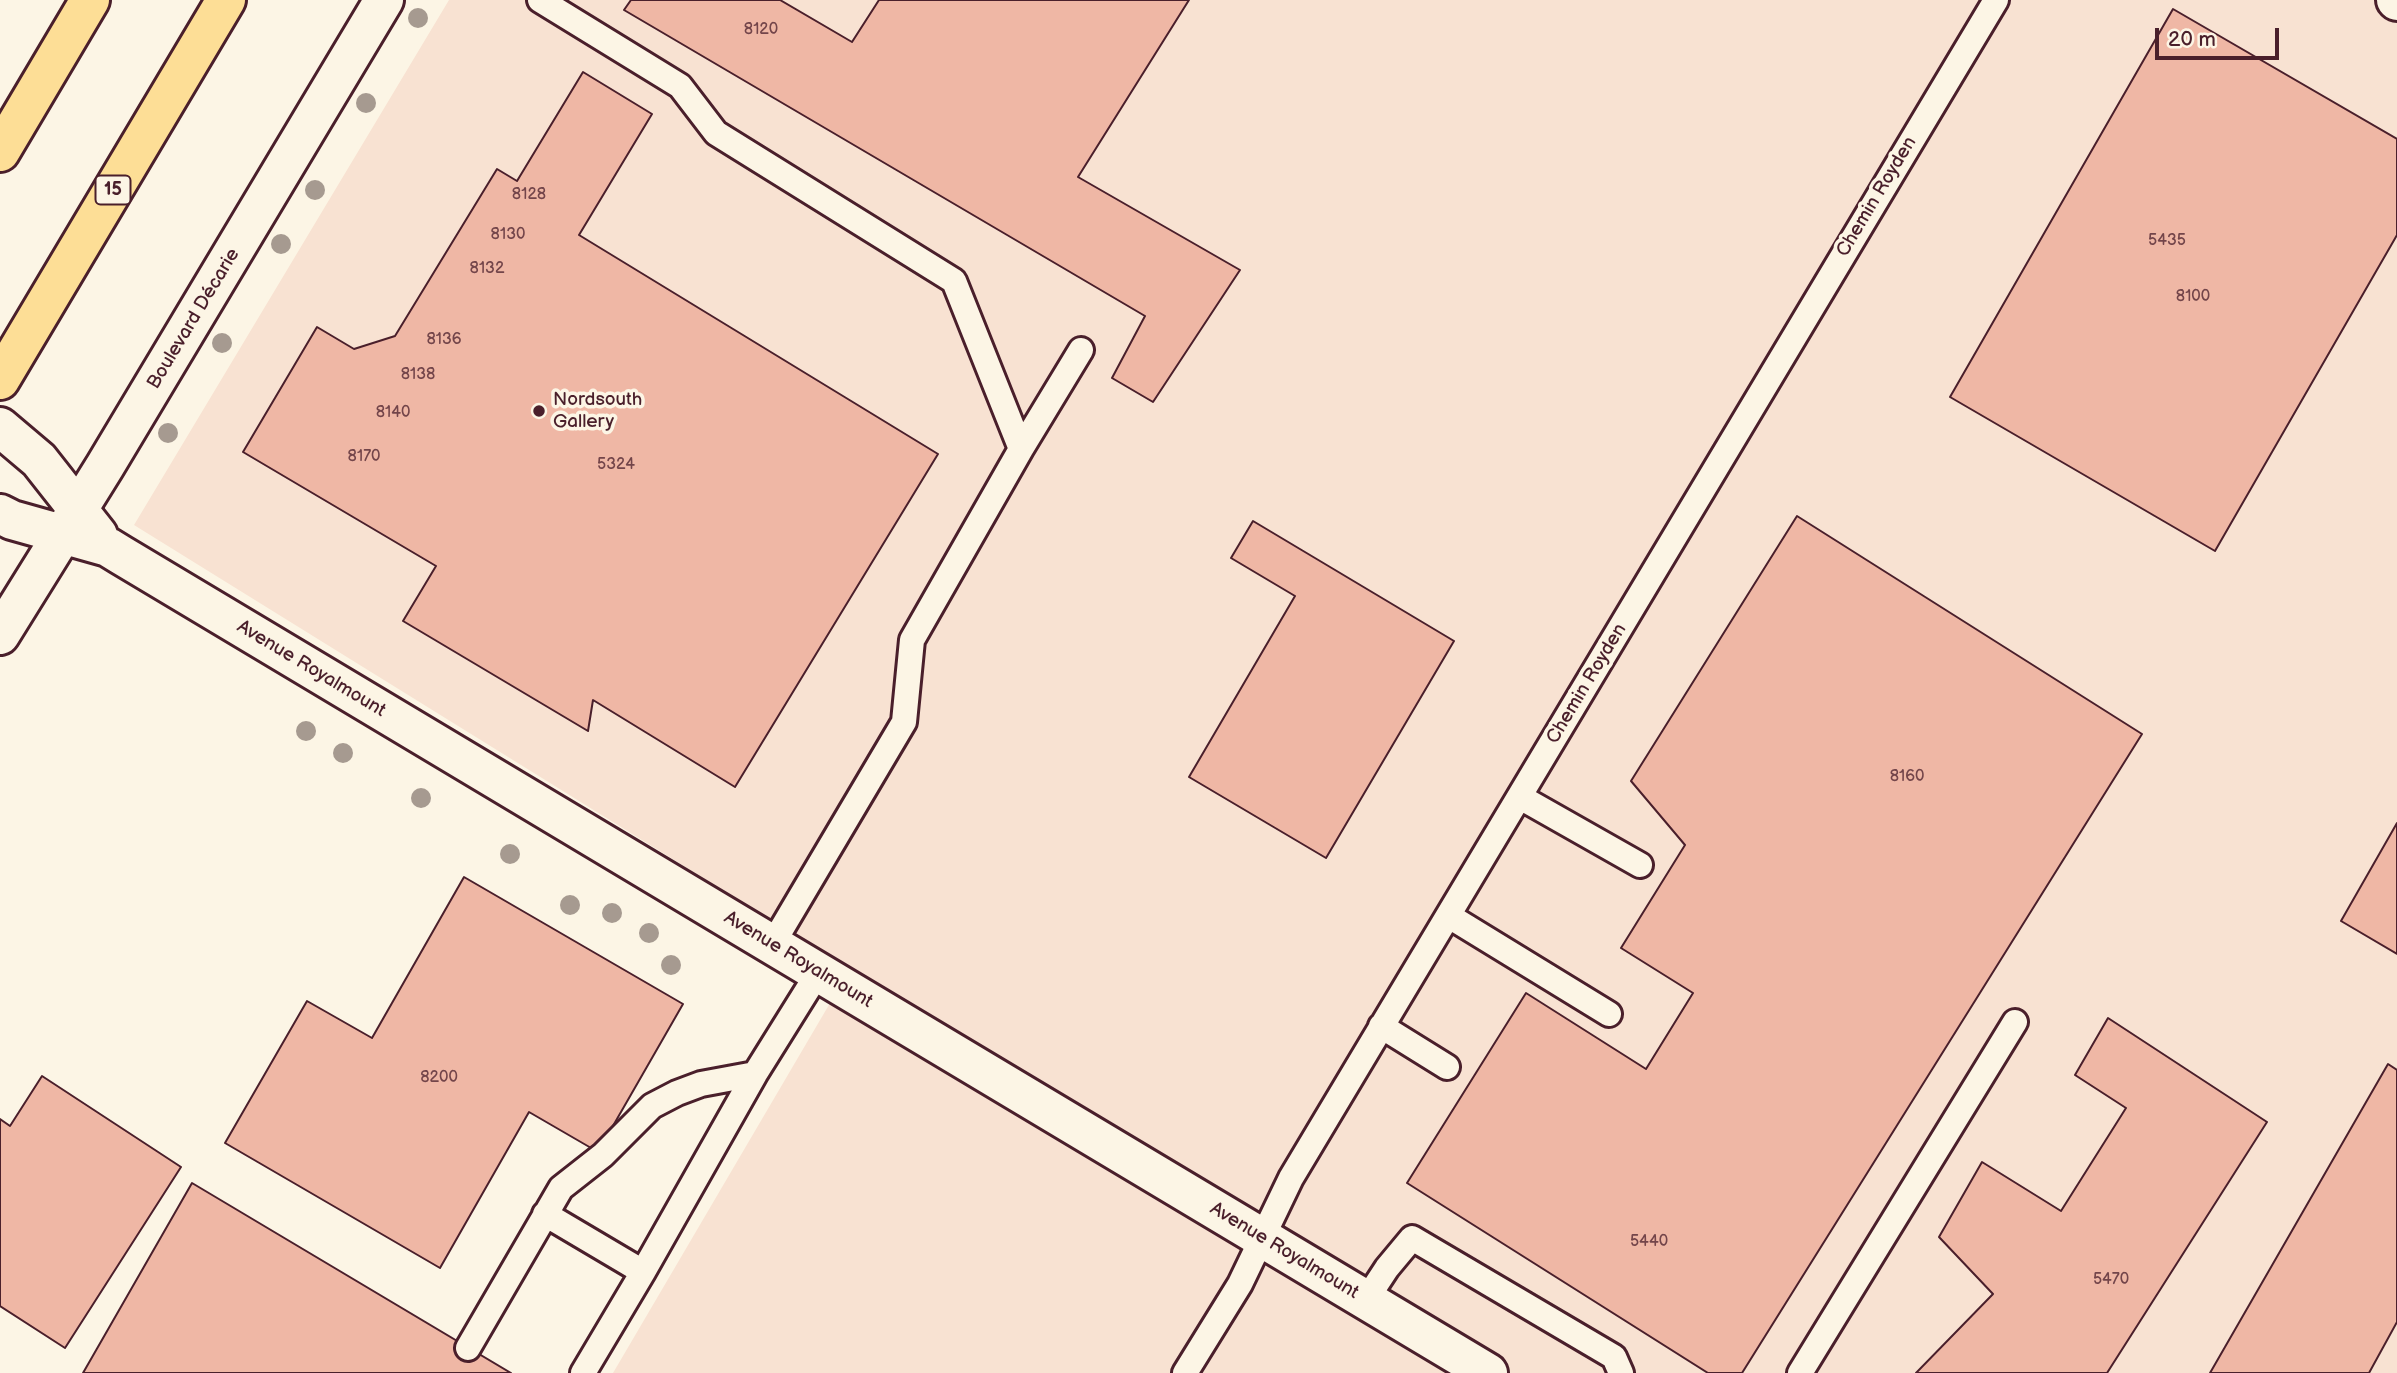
<!DOCTYPE html>
<html>
<head>
<meta charset="utf-8">
<style>
  body { margin:0 }
  #map { position:relative; width:2397px; height:1373px; overflow:hidden; background:#fcf5e5; font-family:"Balsamiq Sans",sans-serif }
  canvas { display:block }
  .scale { position:absolute; left:2155px; top:28px; width:124px; height:32px; box-sizing:border-box; border:4px solid #4a1f2b; border-top:0; padding-left:9px; font-size:21px; line-height:24px; white-space:nowrap; color:#4a1f2b; -webkit-text-stroke:5px #fcf5e5; paint-order:stroke }
</style>
</head>
<body>
<div id="map">
<canvas width="2397" height="1373"></canvas>
<div class="scale">20 m</div>
</div>
<script>
const c = document.querySelector('canvas').getContext('2d');
c.lineJoin = 'round';
function fill(path, color) {
  c.fillStyle = color;
  c.fill(path, 'evenodd');
}
function trace(path, color, width, dash) {
  c.strokeStyle = color;
  c.lineWidth = width;
  c.lineCap = dash ? 'butt' : 'round';
  c.setLineDash(dash || []);
  c.stroke(path);
}
function write(font, color, halo, rows, align = 'center') {
  c.font = font + ' "Balsamiq Sans",sans-serif';
  c.lineWidth = 7;
  c.setLineDash([]);
  c.textBaseline = 'middle';
  c.strokeStyle = halo;
  c.fillStyle = color;
  for (const [text, x, y, turn = 0] of rows) {
    c.save();
    c.translate(x, y);
    c.rotate((+turn || 0) * Math.PI / 180);
    c.textAlign = isNaN(turn) ? turn : align;
    if (halo) c.strokeText(text, 0, 0);
    c.fillText(text, 0, 0);
    c.restore();
  }
}
const built = new Path2D(`
  M449,0H2397V1373H613L850,969L134,525Z`);
const building = new Path2D(`
  M631,0H780L852,42L879,0H1189L1078,177L1240,270L1153,402L1112,378L1145,316L624,10Z
  M2173,9L2397,139V235L2215,551L1950,397Z
  M583,72L652,114L579,235L938,454L735,787L593,700L588,731L403,621L436,566L243,452L317,327L354,349L395,336L497,169L517,181Z
  M1797,516L2142,734L1742,1373H1708L1407,1183L1526,993L1646,1069L1693,993L1621,948L1685,845L1631,781Z
  M1253,521L1454,641L1326,858L1189,777L1295,596L1231,558Z
  M2397,823V954L2341,921Z
  M464,877L683,1004L598,1152L529,1112L440,1268L225,1143L307,1001L372,1038Z
  M2108,1018L2267,1122L2107,1373H1916L1993,1294L1939,1237L1982,1162L2061,1211L2126,1108L2075,1075Z
  M2388,1064L2397,1070V1322L2369,1373H2210Z
  M42,1076L181,1167L65,1348L0,1306V1119L10,1126Z
  M192,1183L511,1373H83Z`);
const service = new Path2D(`
  M540,0L680,86L716,133L954,281L1021,449
  M1520,797L1640,865
  M1449,916L1609,1014
  M772,945L904,722L912,640L1021,449L1081,350
  M1381,1026L1447,1067
  M545,1214L643,1272
  M1366,1300L1387,1268L1412,1238L1614,1357L1621,1373
  M468,1348L561,1188L603,1155L652,1106L677,1093L701,1084L755,1074
  M583,1373L643,1272L755,1074L818,973
  M1185,1373L1240,1284L1291,1178L1996,0
  M1800,1373L2015,1022`);
const minor = new Path2D(`
  M2396,0L2397,1`);
const tertiary = new Path2D(`
  M0,427L39,460L98,535
  M0,514L12,520L108,547L121,555L1488,1373`);
const secondary = new Path2D(`
  M0,635L105,466L384,0`);
const motorway = new Path2D(`
  M0,152L90,0
  M0,380L226,0`);
const trees = [
  [418,18],
  [366,103],
  [315,190],
  [281,244],
  [222,343],
  [168,433],
  [306,731],
  [343,753],
  [421,798],
  [510,854],
  [570,905],
  [612,913],
  [649,933],
  [671,965]
];
const markers = [
  [539,411,7,"#4a1f2b"]
];
const numberNames = [
  ["8120",761,30],
  ["8128",529,195],
  ["8130",508,235],
  ["5435",2167,241],
  ["8132",487,269],
  ["8100",2193,297],
  ["8136",444,340],
  ["8138",418,375],
  ["8140",393,413],
  ["8170",364,457],
  ["5324",616,465],
  ["8160",1907,777],
  ["8200",439,1078],
  ["5440",1649,1242],
  ["5470",2111,1280]
];
const shields = [
  [113,190,35]
];
const shieldNames = [
  ["15",113,190]
];
const streetNames = [
  ["Chemin Royden",1877,197,-59],
  ["Boulevard Décarie",194,319,-59],
  ["Avenue Royalmount",311,669,31],
  ["Chemin Royden",1587,684,-59],
  ["Avenue Royalmount",798,960,31],
  ["Avenue Royalmount",1284,1251,31]
];
const poiNames = [
  ["Nordsouth",553,400],
  ["Gallery",553,422]
];
fill(built, '#f8e2d2');
fill(building, '#efb7a5');
trace(building, '#4a1f2b', 2);
trace(service, '#4a1f2b', 30);
trace(minor, '#4a1f2b', 44);
trace(tertiary, '#4a1f2b', 44);
trace(secondary, '#4a1f2b', 44);
trace(motorway, '#4a1f2b', 44);
trace(service, '#fcf5e5', 24);
trace(minor, '#fcf5e5', 38);
trace(tertiary, '#fcf5e5', 38);
trace(secondary, '#fcf5e5', 38);
trace(motorway, '#fdde96', 38);
c.fillStyle = '#a69a90';
for (const [x, y] of trees) {
  c.beginPath();
  c.arc(x, y, 10, 0, 2 * Math.PI);
  c.fill();
}
for (const [x, y, r, color] of markers) {
  const dot = new Path2D();
  dot.arc(x, y, r, 0, 2 * Math.PI);
  c.fillStyle = color;
  c.fill(dot);
  trace(dot, '#fcf5e5', 2.5);
}
write('16px', '#73454a', null, numberNames);
for (const [x, y, w] of shields) {
  const box = new Path2D();
  box.roundRect(x - w / 2, y - 14.5, w, 29, 5);
  c.fillStyle = '#fcf5e5';
  c.fill(box);
  trace(box, '#4a1f2b', 2);
}
write('bold 18px', '#4a1f2b', null, shieldNames);
write('19px', '#4a1f2b', '#fcf5e5', streetNames);
write('19px', '#4a1f2b', '#fcf5e5', poiNames, 'left');
</script>
</body>
</html>
